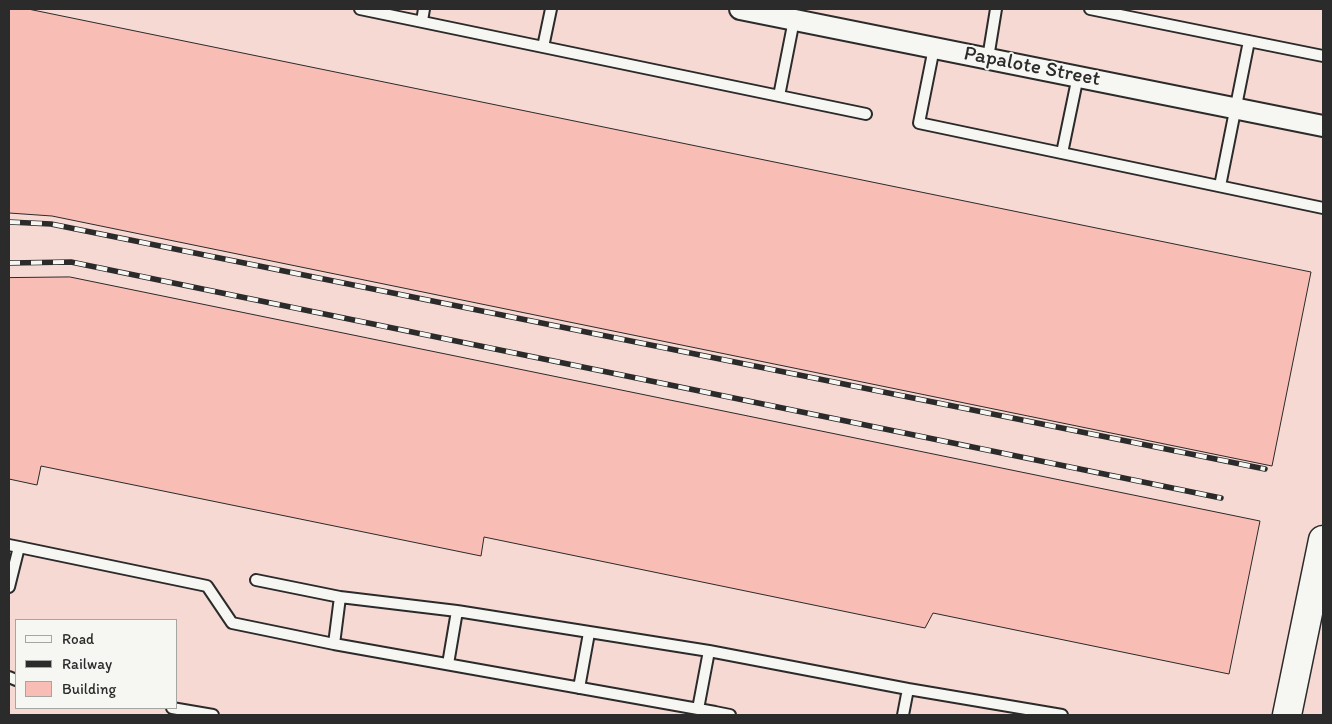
<!DOCTYPE html>
<html>
<head>
<meta charset="utf-8">
<style>
  body { margin:0 }
  #map { position:relative; width:1332px; height:724px; overflow:hidden; background:#f7e5e0; font-family:Itim,sans-serif }
  canvas { display:block }
  .frame { position:absolute; inset:0; border:10px solid #2b2b2b; pointer-events:none }
  .legend { position:absolute; left:15px; top:619px; width:162px; height:90px; box-sizing:border-box; background:#f6f6f2; border:1px solid #a5a5a2; margin:0; padding:6px 9px; list-style:none; font-size:15px; color:#2b2b2b }
  .legend li { display:flex; align-items:center; gap:10px; height:25px }
  .legend b { width:25px; border:1px solid #a5a5a2 }
</style>
</head>
<body>
<div id="map">
<canvas width="1332" height="724"></canvas>
<div class="frame"></div>
<ul class="legend">
<li><b style="height:6px;background:#f6f6f2"></b>Road</li>
<li><b style="height:6px;background:#2b2b2b"></b>Railway</li>
<li><b style="height:14px;background:#f8bdb5"></b>Building</li>
</ul>
</div>
<script>
const c = document.querySelector('canvas').getContext('2d');
c.lineJoin = 'round';
function fill(path, color) {
  c.fillStyle = color;
  c.fill(path, 'evenodd');
}
function trace(path, color, width, dash) {
  c.strokeStyle = color;
  c.lineWidth = width;
  c.lineCap = dash ? 'butt' : 'round';
  c.setLineDash(dash || []);
  c.stroke(path);
}
function write(font, color, halo, rows, align = 'center') {
  c.font = font + ' Itim,sans-serif';
  c.lineWidth = 4;
  c.setLineDash([]);
  c.textBaseline = 'middle';
  c.strokeStyle = halo;
  c.fillStyle = color;
  for (const [text, x, y, turn = 0] of rows) {
    c.save();
    c.translate(x, y);
    c.rotate((+turn || 0) * Math.PI / 180);
    c.textAlign = isNaN(turn) ? turn : align;
    if (halo) c.strokeText(text, 0, 0);
    c.fillText(text, 0, 0);
    c.restore();
  }
}
const built = new Path2D(`
  M9,9H1323V715H9ZM16,620H176V708H16Z`);
const building = new Path2D(`
  M9,9H28L1311,272L1272,466L52,216L9,213Z
  M70,277L1260,521L1229,674L933,613L925,628L484,537L481,556L41,466L37,485L9,479V278Z`);
const lane = new Path2D(`
  M360,9L866,114
  M1090,9L1323,56
  M422,21L424,9
  M543,47L551,9
  M934,48L919,123L1323,208
  M988,58L996,9
  M779,96L794,20
  M1062,153L1078,76
  M1220,186L1249,41
  M9,545L19,547L9,587
  M19,547L207,586L232,623L334,644L715,712
  M256,580L340,597L334,644
  M340,597L457,611L709,651L908,689
  M448,664L457,611
  M9,677L16,680
  M579,688L589,633
  M172,708L213,715
  M698,709L709,651
  M715,715V712L730,715
  M903,715L908,689L1062,715`);
const street = new Path2D(`
  M740,9L1323,126`);
const secondary = new Path2D(`
  M1287,715L1323,540`);
const rail = new Path2D(`
  M9,222L51,224L1265,469
  M9,263L71,262L1221,498`);
const streetNames = [
  ["Papalote Street",1032,67,11]
];
fill(built, '#f7d9d3');
fill(building, '#f8bdb5');
trace(building, '#2b2b2b', 1);
trace(lane, '#2b2b2b', 14);
trace(street, '#2b2b2b', 24);
trace(secondary, '#2b2b2b', 31);
trace(lane, '#f6f6f2', 10);
trace(street, '#f6f6f2', 20);
trace(secondary, '#f6f6f2', 28);
trace(rail, '#2b2b2b', 5.5);
trace(rail, '#f6f6f2', 4, [11]);
write('21px', '#2b2b2b', '#f6f6f2', streetNames);
</script>
</body>
</html>
